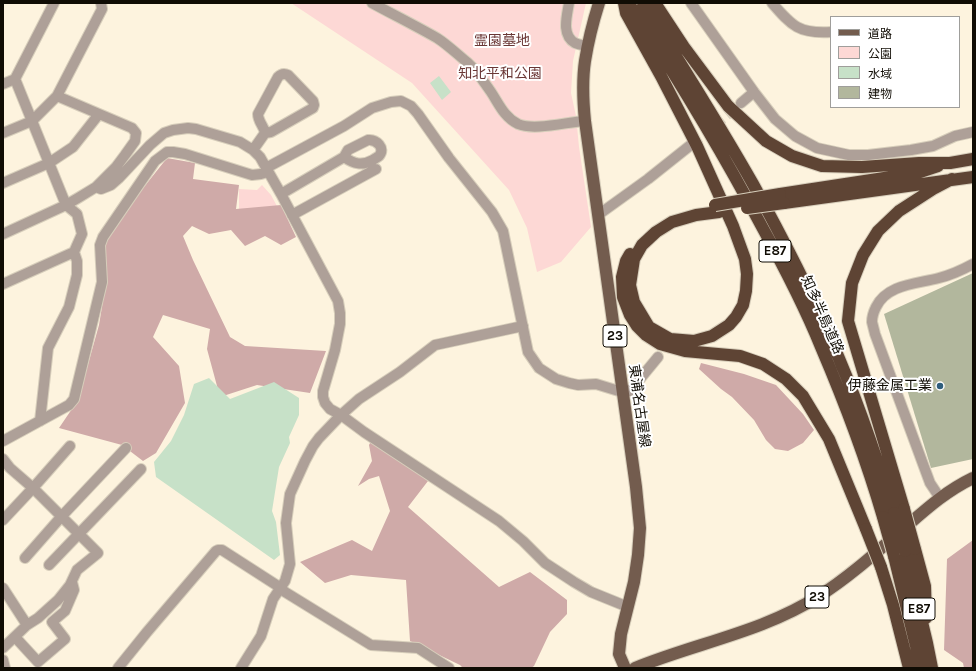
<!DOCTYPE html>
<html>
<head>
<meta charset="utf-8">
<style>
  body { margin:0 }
  #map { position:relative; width:976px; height:671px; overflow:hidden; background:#fdf3de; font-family:Karla,"Noto Sans JP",sans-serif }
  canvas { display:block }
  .frame { position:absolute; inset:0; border:4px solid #100c04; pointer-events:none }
  .legend { position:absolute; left:830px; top:16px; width:130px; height:92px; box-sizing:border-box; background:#fff; border:1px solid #9f9e9b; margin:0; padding:5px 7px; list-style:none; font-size:12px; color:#100c04 }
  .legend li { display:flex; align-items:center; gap:8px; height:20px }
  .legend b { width:20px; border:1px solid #9f9e9b }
</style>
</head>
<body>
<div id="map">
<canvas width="976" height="671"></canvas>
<div class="frame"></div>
<ul class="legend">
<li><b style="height:5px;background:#735c4e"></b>道路</li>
<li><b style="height:11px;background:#fdd8d5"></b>公園</li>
<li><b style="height:11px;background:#c7e1c8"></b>水域</li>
<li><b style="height:11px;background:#b2b79d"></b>建物</li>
</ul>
</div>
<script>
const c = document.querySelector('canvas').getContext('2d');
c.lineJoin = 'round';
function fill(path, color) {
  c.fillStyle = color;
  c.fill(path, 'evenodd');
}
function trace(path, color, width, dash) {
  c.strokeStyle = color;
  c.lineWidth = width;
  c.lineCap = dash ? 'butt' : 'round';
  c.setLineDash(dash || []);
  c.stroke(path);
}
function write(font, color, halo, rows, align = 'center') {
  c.font = font + ' Karla,"Noto Sans JP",sans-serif';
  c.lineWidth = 4;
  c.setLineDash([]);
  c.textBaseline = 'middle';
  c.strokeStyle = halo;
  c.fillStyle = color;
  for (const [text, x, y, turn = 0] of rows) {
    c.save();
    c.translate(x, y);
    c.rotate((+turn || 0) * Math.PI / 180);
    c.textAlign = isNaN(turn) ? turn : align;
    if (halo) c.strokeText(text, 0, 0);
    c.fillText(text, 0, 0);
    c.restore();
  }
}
const green = new Path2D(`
  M291,3H586L573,61L571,93L576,116L579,147L591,227L561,262L537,272L527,228L509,190L412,83Z
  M262,185L271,195L278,208L239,212V189L257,190Z`);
const forest = new Path2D(`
  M167,158L195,163L193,179L239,185L236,209L281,205L296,237L281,245L265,236L245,246L231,230L209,234L192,226L183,236L193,260L230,337L245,346L326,351L310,393L257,385L220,397L207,349L210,329L163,315L153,337L179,366L185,403L156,453L143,461L122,445L59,428L78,400L99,325L106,282V242L140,192Z
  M701,363L744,374L776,385L803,414L814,430L803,443L788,451L775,449L766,440L754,420L732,397L721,389L699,369Z
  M372,439L428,481L408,507L499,587L530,572L567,600V614L550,632L534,666L531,668H463L460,665L410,641L406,580L351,575L325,583L300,562L352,540L372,551L390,511L379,476L369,479L358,486L372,461L369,445Z
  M973,540V668H964L963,663L944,650L947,559Z`);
const water = new Path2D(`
  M439,76L451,92L442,100L430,83Z
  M209,378L230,399L274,382L299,398V415L289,437L290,443L279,467L272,511L276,522L280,555L274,560L156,477L154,462L171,441L184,415L194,384Z`);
const building = new Path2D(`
  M973,273V459L931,468L884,314Z`);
const minorTunnel = new Path2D(`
  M692,144L738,106`);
const minor = new Path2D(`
  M372,3C394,15 416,26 437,38C448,45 458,55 468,63C477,71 484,82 491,92C499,104 504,117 518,124C534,131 567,122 585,121
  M569,3C567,16 561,35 575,43C579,45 584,45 588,46
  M691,3L754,92L775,119L795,136L817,148L849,155H868L911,150L933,146L955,136L973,132
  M772,3C792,26 799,34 831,32
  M3,84L15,79L54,3
  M741,103L754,92
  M3,133L32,121L57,96
  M253,150L265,133L271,132L313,108L314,105L313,101L288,75C284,73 281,74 278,77L258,114C258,122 264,126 265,133
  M266,168L344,126L372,108L391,102L401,101L411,106L418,114L449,158L492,212L503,231L528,352L539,368L556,379L569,383L578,385L596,384L622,392L630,391L658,357
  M3,183L49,163L73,147L99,114
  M96,187L101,189L111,185L119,178L150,145L164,133L173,130L188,128L196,129L240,142L253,150L260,157L281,194L338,301L340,313V324L335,350L323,391V397L325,403L330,409L341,415L364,432L499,521L523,541L545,563L574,582L591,592L628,607
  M281,194L344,157L348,150L368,140C376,139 386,148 379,156C378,157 374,159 373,160C362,166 354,164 344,157
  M292,215L376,169
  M598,215L648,179L692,144
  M3,234L66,205L78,198L96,187L116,167L125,155L135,141L136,133L132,128L57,96L102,9L101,3
  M3,284L74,252L82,234L77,214L66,205L15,79
  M40,421L48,348L69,307L77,275V261L74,252
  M3,441L69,405L74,399L102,282L100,245L103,237L155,161L167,152H173L185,154L252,175L261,174L268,172
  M3,459L10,468L33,488L98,553L77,570L70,585L58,600L38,618L27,625L3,648
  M940,498L930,483L875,334C874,330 873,326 872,322C872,317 874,311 876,307C887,284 917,284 939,278C951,275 962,270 973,264
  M3,520L33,488L70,446
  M25,558L61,517L126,448
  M49,565L141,469
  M3,588L27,625
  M15,637L38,662L65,639L52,622L65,611L74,590L72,582
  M3,660L5,668
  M118,668L147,632L216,551L218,550H222L281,588L285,592L371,645L418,648L449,668
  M241,668L261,636L273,599L285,581L290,564L286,523L290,494L305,461L313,446L319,438L341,415L359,399L400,372L435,345L523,326`);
const major = new Path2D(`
  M599,3C593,22 588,42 585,61C582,81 583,101 585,121L636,487L640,528L638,555L634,582L621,634L619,654L625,668
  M635,668C696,643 763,632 819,596C846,579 871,557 895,536C921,514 942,493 973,478`);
const highway = new Path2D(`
  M624,3L626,13L661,76L697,146L733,226L745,259L747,274L746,291L743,305L736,317L729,325L712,336L694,341L670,339L649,327L634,302L630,285L634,259L642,245L656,232L672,222L696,215L719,212
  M643,3C680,63 718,122 753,184C781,235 808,287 831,340C856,396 876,455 894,513
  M655,3L684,47L728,106L766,141L792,156L822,166L862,167L919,163H950L973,159
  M633,9C678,79 722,151 761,225C783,265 804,305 821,347C845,403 866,459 883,517
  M780,194L917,173L938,166
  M784,203L973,177
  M630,254L626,261L622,277L623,297L630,315L637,326L646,335L660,344L685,351L740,356L763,364L786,379L803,396L829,439L866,529
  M904,509L848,321L852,283L863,255L878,231L899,211L933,189L952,179
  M915,549L925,586L926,618
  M905,551L927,643L932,668
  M894,556L916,646L920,668
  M881,567L893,605L909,668`);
const highwayBridge = new Path2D(`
  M715,205L780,194
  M747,208L784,203
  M904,509L915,549
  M894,513L905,551
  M883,517L894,556
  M866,529L881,567`);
const markers = [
  [940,386,4,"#2f5e7d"]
];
const shields = [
  [775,251,32],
  [615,336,24],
  [817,597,24],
  [919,609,32]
];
const shieldNames = [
  ["E87",775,251],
  ["23",615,336],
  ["23",817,597],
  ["E87",919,609]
];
const parkNames = [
  ["霊園墓地",502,41],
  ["知北平和公園",500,74]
];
const streetNames = [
  ["知多半島道路",822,315,66],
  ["東浦名古屋線",639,406,82]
];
const poiNames = [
  ["伊藤金属工業",932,386]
];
fill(green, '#fdd8d5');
fill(forest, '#cfaaa8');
fill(water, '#c7e1c8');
fill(building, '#b2b79d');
trace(minorTunnel, '#d9d0bd', 10, [10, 5]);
trace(minor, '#d7cebb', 12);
trace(major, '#d7cebb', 14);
trace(highway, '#d7cebb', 14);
trace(minor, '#aea098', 10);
trace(major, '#735c4e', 12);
trace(highway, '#5e4434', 12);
trace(highwayBridge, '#d7cebb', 14, []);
trace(highwayBridge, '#5e4434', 12);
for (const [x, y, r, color] of markers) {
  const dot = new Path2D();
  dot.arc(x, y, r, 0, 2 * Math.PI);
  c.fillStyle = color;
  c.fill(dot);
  trace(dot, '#fff', 1.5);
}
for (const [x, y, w] of shields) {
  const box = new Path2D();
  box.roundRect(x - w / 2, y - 11, w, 22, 3);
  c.fillStyle = '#fff';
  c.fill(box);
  trace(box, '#100c04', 1);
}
write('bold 13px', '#100c04', null, shieldNames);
write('14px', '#6a3735', '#fff', parkNames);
write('14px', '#100c04', '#fff', streetNames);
write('14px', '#100c04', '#fff', poiNames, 'right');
</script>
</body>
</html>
